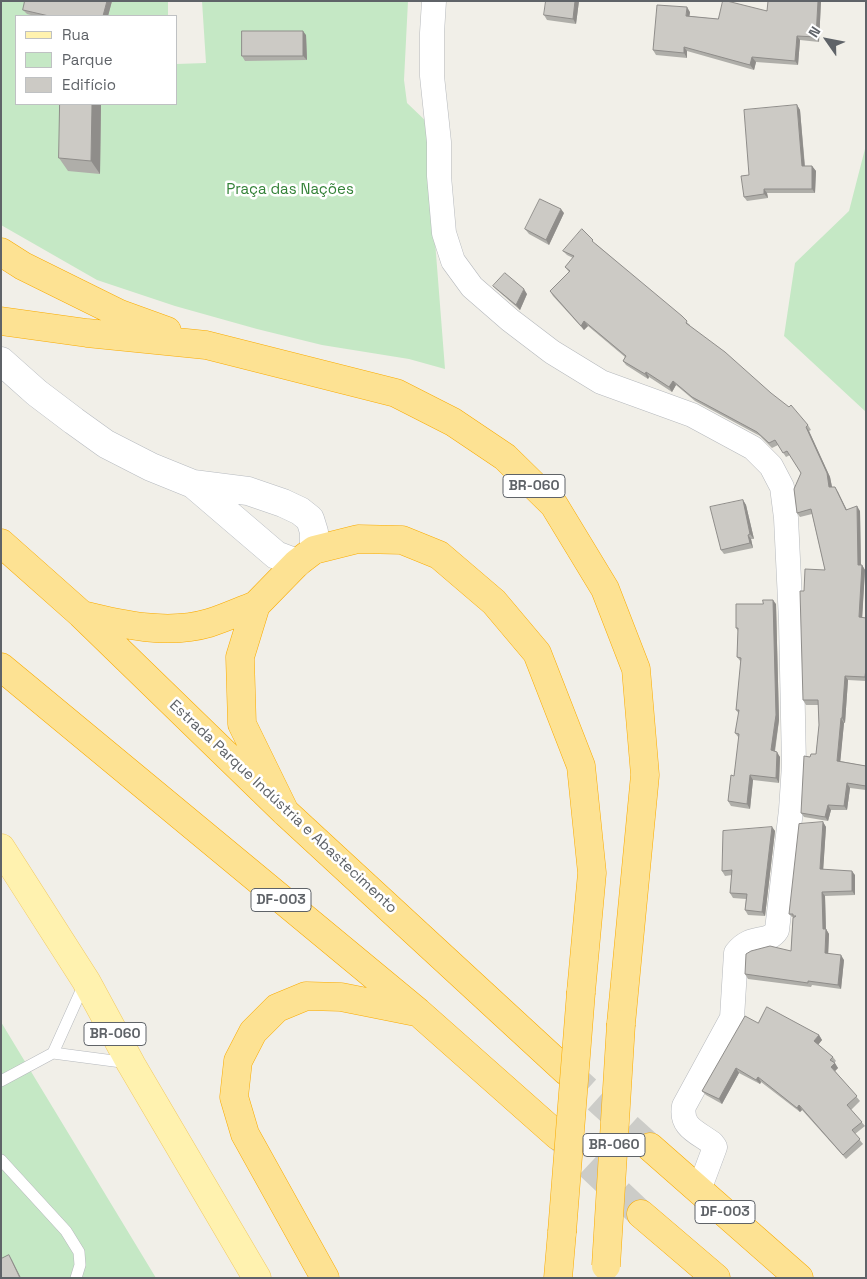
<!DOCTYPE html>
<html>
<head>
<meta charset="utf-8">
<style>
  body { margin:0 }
  #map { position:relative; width:867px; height:1279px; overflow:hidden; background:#f1efe8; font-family:"Space Grotesk",sans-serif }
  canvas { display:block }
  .frame { position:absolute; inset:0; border:2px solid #5f6368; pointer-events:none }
  .legend { position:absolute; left:15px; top:15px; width:162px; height:90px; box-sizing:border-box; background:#fff; border:1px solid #bfc1c3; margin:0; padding:6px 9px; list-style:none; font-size:15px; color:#5f6368 }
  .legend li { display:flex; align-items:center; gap:10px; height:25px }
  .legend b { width:25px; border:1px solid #bfc1c3 }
  .north { position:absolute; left:802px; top:15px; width:50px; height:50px; -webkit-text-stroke:4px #fff; paint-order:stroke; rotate:303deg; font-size:14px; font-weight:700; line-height:20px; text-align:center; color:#5f6368 }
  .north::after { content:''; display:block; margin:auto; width:18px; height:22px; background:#5f6368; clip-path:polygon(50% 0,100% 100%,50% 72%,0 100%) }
</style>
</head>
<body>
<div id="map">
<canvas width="867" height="1279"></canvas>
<div class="frame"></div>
<ul class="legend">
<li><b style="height:6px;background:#fff2af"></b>Rua</li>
<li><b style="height:14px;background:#c5e8c5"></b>Parque</li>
<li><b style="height:14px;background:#cccac5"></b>Edifício</li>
</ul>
<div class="north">N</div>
</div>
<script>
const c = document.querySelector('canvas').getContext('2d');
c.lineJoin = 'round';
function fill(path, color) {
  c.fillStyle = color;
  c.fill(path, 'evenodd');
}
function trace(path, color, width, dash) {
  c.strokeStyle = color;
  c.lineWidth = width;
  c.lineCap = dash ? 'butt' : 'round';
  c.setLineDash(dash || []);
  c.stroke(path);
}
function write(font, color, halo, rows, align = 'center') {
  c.font = font + ' "Space Grotesk",sans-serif';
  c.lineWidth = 5;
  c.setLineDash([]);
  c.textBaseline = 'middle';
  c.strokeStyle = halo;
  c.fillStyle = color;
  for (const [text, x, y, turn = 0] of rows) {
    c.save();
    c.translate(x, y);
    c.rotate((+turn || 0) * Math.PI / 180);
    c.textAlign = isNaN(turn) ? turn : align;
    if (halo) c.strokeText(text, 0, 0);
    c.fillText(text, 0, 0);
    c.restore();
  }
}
const green = new Path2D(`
  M1,1H168V16H16V104H176V64L206,63L202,1H408L404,80L407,103L429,124L435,241L445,369L409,359L322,345L257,329L175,306L97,280L1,225Z
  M866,145V412L784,336L795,263L849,211Z
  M1,1022L156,1278H1Z`);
const highwayTunnel = new Path2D(`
  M566,1071L650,1147
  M558,1136L641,1214`);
const lane = new Path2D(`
  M53,1053L85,982
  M1,1081L53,1053L129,1063
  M1,1160L66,1231L79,1252L80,1265L76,1278`);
const street = new Path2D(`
  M434,1L432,33V76L439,142V176L444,233L453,261L472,287L510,320L552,352L601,382L692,415L753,448L771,466L782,487L786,518L791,621L794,765L791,810L777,930C768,945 751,933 736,953L732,1018L684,1106C680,1127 697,1132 712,1143L715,1147L699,1190`);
const secondary = new Path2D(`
  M1,361L37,393L74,421L106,444L151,467L193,484L248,491L283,503L300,511L310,519L314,532V550
  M193,484L276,555L297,563`);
const primary = new Path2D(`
  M1,848L86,981L131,1064L257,1278`);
const highway = new Path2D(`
  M1,252L23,266L120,314L167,331
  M1,321L87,333L206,345L396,393L453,422L505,457L554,505L605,589L636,669L645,775L621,1024
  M1,543L81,614L285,812L566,1071
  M83,615C123,625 168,635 209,623C225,618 240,611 256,605
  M1,667L418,1012L558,1136
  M285,812L242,724L240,657L256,605L297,563L314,550L358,539L402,540L439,555L494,602L537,653L581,766L592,873L581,992
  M650,1147L799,1278
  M641,1214L716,1278
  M325,1278L245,1134L234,1097L238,1061L253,1032L277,1008L306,996L341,997L416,1012
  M558,1278L562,1232`);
const highwayBridge = new Path2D(`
  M562,1232L581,992
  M606,1266L621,1024`);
const wall = new Path2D(`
  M25,1H112L108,16H35L27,14L23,10Z
  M579,1L576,24L547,20L544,15Z
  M821,1L819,42L800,40L798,65L756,62L754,70L687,51V58L656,55L653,50L690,12L689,16L718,19Z
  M306,35L307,60L245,61L242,56Z
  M101,104L100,174L68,171L59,158Z
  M797,105L800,110L805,166H812L816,171L815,193H767L768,198L747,201L744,197L749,175Z
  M564,213L549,245L529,234L525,229Z
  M596,244L690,325V326L808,425L811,430L809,431L830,477L832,487H835L838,492L847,510L860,511L861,565H862L865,570L862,617L866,618V681L848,680L845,723H844L840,761L866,766V790L850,788L847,810H831L828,821L804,817L801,813L810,757L816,754L819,725L818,705H806L803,700L804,591L825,570L812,514L800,517L797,513L801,473L790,455L786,457L778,445L772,448L760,436L695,401L676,385L672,392L649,377L648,379L626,365L623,361L625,357L588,326L584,330L553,296L550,291L569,272L565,267L573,258L567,255L563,251Z
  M493,286L527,294L520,310L497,290Z
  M743,500L746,505L754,539H751L753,548L724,554L721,550Z
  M776,604L779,720L775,752L780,757L779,783L753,780L750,809L731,806L728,801L734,776L739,738L735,733L739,714L736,710L741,662L737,657L738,631L736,628Z
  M823,822L826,827L823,869L855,875V895L825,896L826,929L829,934L828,954L844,960L841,989L812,985L811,987L748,979L745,974L791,951L793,918L789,914Z
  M772,827L775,831L765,916L748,915L745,910L746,899L733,898L730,893L732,875L725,876L722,871Z
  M758,1023L819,1035L822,1040L818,1045L833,1057L836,1061L834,1063L838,1068L835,1071L860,1101L851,1110L865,1126L855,1134L863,1144L846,1159L802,1110L800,1112L761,1082L760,1084L739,1073L722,1104L706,1095L702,1091Z`);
const shadedWall = new Path2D(`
  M107,1H112L108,16H103Z
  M575,1H579L576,24L573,19Z
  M818,1H821L819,42L816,37Z
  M687,7L690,12L689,20L686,16Z
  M303,31L306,35L307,60L303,56Z
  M797,36L800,40L798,65L795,61Z
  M684,47L687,51V58L684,53Z
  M752,57L756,62L754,70L750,65Z
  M92,104H101L100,174L91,161Z
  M797,105L800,110L805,170L802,166Z
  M812,166L816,171L815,193L812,189Z
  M764,189L767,193L768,198L764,194Z
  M561,209L564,213L549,245L546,240Z
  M524,289L527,294L520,310L516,305Z
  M584,321L588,326L584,330L581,326Z
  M646,372L649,377L648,379L645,374Z
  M673,381L676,385L672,392L669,387Z
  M806,427L809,431L830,477L833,492L829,487Z
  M835,487L838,492L849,515L846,510Z
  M743,500L746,505L754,539L750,534Z
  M857,506L860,511L861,570L858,565Z
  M748,535L751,539L753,548L750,543Z
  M862,565L865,570L862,621L859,617Z
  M773,600L776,604L779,720L774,755L771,750Z
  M845,676L848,680L845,723L842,718Z
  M841,718L844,723L840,765L837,761Z
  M777,752L780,757L779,783L776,778Z
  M750,775L753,780L750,809L747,804Z
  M847,783L850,788L847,810L844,806Z
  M828,805L831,810L828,821L825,817Z
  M823,822L826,827L823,873L820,869Z
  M772,827L775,831L765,916L762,912Z
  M852,871L855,875V895L852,891Z
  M822,892L825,896L826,934L823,929Z
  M826,929L829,934L828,958L825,953Z
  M841,955L844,960L841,989L838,985Z
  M819,1035L822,1040L817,1046L814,1041Z
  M835,1063L838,1068L835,1071L831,1067Z
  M736,1068L739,1073L722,1104L719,1099Z
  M758,1077L761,1082L760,1084L756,1080Z
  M799,1105L802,1110L800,1112L797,1108Z
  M9,1255L12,1260L21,1278H20Z`);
const building = new Path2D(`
  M25,1H107L103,16H49L23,10Z
  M546,1H575L573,19L544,15Z
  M723,1H727L767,11L768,1H818L816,37L797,36L795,61L752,57L750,65L684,47V53L653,50L657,5L687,7L686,16L718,19Z
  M242,31H303V56H242Z
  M60,104H92L91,161L59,158Z
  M797,105L802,166H812V189H764V194L744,197L741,176L749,175L744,110Z
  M540,199L561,209L546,240L525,229Z
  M582,229L593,240L592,241L682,316L687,321L686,323L725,352L771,393L789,407L791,405L808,425L806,427L827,473L829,487H835L846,510L857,506L858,565H862L859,617L866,618V668L865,677L845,676L842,718H841L837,761L866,766V786L847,783L844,806L828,805L825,817L801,813L804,756L810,757L811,754H816L819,725L818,700H803L800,591H804L805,569L825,570L811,509L797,513L794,489L801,473L787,451L783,453L775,440L769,443L757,432L692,397L673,381L669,387L646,372L645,374L623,361L626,356L584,321L581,326L550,291L570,271L565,267L574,256L563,251Z
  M505,273L524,289L516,305L493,286Z
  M743,500L750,534L748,535L750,543L721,550L710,507Z
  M763,600H773L776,715L771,750L777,752L776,778L750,775L747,804L728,801L731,775L734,776L739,734L735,733L739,710H736L741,658L737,657L738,628H736V604H763Z
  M823,822L820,869L852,871V891L822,892L823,929H826L825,953L841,955L838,985L808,981V983L745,974L746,954L751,951L770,946L791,951L793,918L796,916H793V914H789L799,824Z
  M772,827L762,912L745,910L747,894L730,893L732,870L722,871L723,831Z
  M767,1007L819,1035L814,1041L833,1057L830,1060L835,1063L831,1067L857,1096L847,1105L862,1122L852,1130L860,1139L843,1155L799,1105L797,1108L758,1077L756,1080L736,1068L719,1099L702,1091L745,1016L758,1023Z
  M9,1255L20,1278H1V1259Z`);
const shields = [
  [534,486,62],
  [281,900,60],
  [115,1034,62],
  [614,1145,62],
  [725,1212,60]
];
const shieldNames = [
  ["BR-060",534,486],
  ["DF-003",281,900],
  ["BR-060",115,1034],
  ["BR-060",614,1145],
  ["DF-003",725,1212]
];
const parkNames = [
  ["Praça das Nações",290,190]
];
const streetNames = [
  ["Estrada Parque Indústria e Abastecimento",283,807,43]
];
fill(green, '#c5e8c5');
trace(highwayTunnel, '#ccccc8', 28, [28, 14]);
trace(lane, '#b5b8bc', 12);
trace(street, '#b5b8bc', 25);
trace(secondary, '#b6babf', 29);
trace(primary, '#f2c960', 29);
trace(highway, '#f9ab00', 29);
trace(lane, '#fff', 11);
trace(street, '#fff', 24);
trace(secondary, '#fff', 28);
trace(primary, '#fff2af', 28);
trace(highway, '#fde293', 28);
trace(highwayBridge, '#f9ab00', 29, []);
trace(highwayBridge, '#fde293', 28);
fill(wall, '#afaea9');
fill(shadedWall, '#8f8d8a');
fill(building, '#cccac5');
trace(building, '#8f8d8a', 1);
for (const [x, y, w] of shields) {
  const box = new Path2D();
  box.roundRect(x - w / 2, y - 11.5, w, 23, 4);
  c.fillStyle = '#fff';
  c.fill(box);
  trace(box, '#5f6368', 1);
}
write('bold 14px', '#5f6368', null, shieldNames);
write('15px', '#348238', '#fff', parkNames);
write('15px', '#5f6368', '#fff', streetNames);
</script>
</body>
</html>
